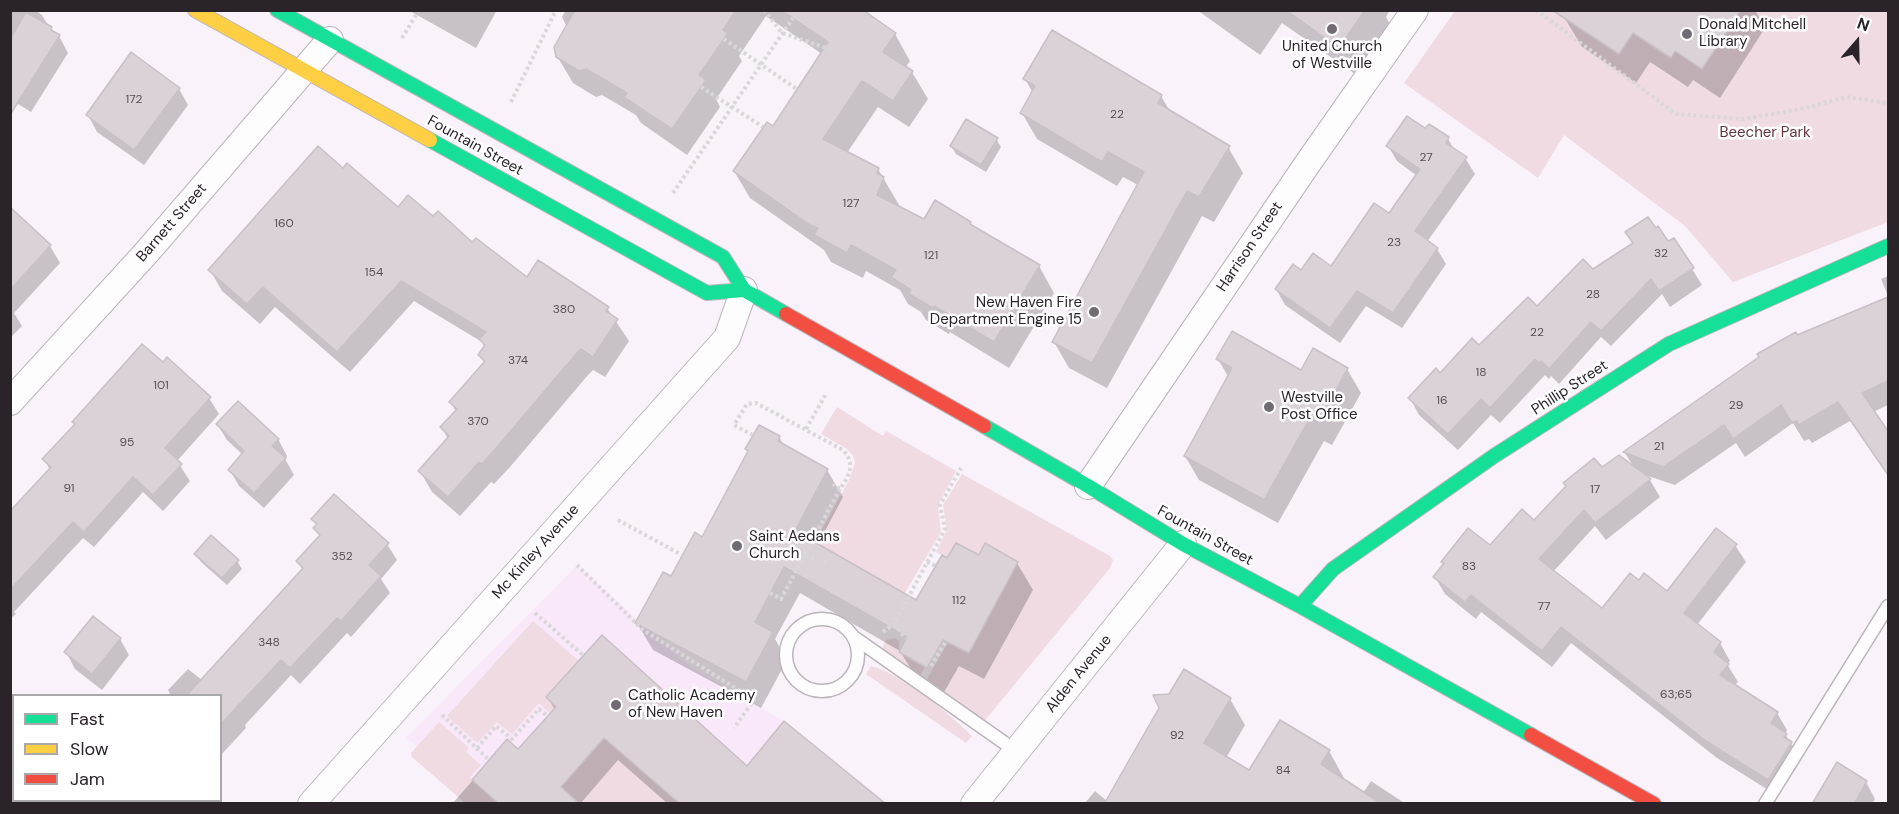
<!DOCTYPE html>
<html>
<head>
<meta charset="utf-8">
<style>
  body { margin:0 }
  #map { position:relative; width:1899px; height:814px; overflow:hidden; background:#faf2fa; font-family:"DM Sans",sans-serif }
  canvas { display:block }
  .frame { position:absolute; inset:0; border:12px solid #2a232a; pointer-events:none }
  .legend { position:absolute; left:12px; top:694px; width:210px; height:108px; box-sizing:border-box; background:#fff; border:2px solid #aaa7aa; margin:0; padding:8px 10px; list-style:none; font-size:18px; color:#2a232a }
  .legend li { display:flex; align-items:center; gap:12px; height:30px }
  .legend b { width:30px; border:2px solid #aaa7aa }
  .north { position:absolute; left:1827px; top:12px; width:60px; height:60px; -webkit-text-stroke:4px #fff; paint-order:stroke; rotate:20deg; font-size:16px; font-weight:700; line-height:24px; text-align:center; color:#2a232a }
  .north::after { content:''; display:block; margin:auto; width:21px; height:27px; background:#2a232a; clip-path:polygon(50% 0,100% 100%,50% 72%,0 100%) }
</style>
</head>
<body>
<div id="map">
<canvas width="1899" height="814"></canvas>
<div class="frame"></div>
<ul class="legend">
<li><b style="height:8px;background:#16e098"></b>Fast</li>
<li><b style="height:8px;background:#ffcf43"></b>Slow</li>
<li><b style="height:8px;background:#f24e42"></b>Jam</li>
</ul>
<div class="north">N</div>
</div>
<script>
const c = document.querySelector('canvas').getContext('2d');
c.lineJoin = 'round';
function fill(path, color) {
  c.fillStyle = color;
  c.fill(path, 'evenodd');
}
function trace(path, color, width, dash) {
  c.strokeStyle = color;
  c.lineWidth = width;
  c.lineCap = dash ? 'butt' : 'round';
  c.setLineDash(dash || []);
  c.stroke(path);
}
function write(font, color, halo, rows, align = 'center') {
  c.font = font + ' "DM Sans",sans-serif';
  c.lineWidth = 5;
  c.setLineDash([]);
  c.textBaseline = 'middle';
  c.strokeStyle = halo;
  c.fillStyle = color;
  for (const [text, x, y, turn = 0] of rows) {
    c.save();
    c.translate(x, y);
    c.rotate((+turn || 0) * Math.PI / 180);
    c.textAlign = isNaN(turn) ? turn : align;
    if (halo) c.strokeText(text, 0, 0);
    c.fillText(text, 0, 0);
    c.restore();
  }
}
const built = new Path2D(`
  M577,565L689,666L784,721L887,803H487L406,738Z`);
const green = new Path2D(`
  M1455,11H1888V222L1733,282L1685,226L1564,135L1538,178L1404,83Z
  M837,407L883,436L886,431L956,471L938,505L941,532L886,625L882,623L900,591L832,552L808,555L849,480L855,463L853,456L847,449L821,434Z
  M962,474L1110,556L1113,560L1110,568L983,723L926,681L948,642L969,653L1018,562L986,543L979,555L947,558L936,552L947,530L943,505Z
  M533,621L579,661L594,729L716,803H580L561,787L587,757L555,718L539,703L512,734L497,722L477,743L447,716Z
  M895,638L899,641V652L925,667L920,676L883,649V645L886,640Z
  M871,666C903,675 948,712 972,736L966,743L866,674Z
  M439,722L469,748L466,752L481,765L470,777L495,802L494,804L465,803L412,757L411,753Z`);
const shadow = new Path2D(`
  M10,10H35L42,15L49,27L59,36L68,53L31,112L10,99Z
  M408,10H497L476,48Z
  M566,10H860L895,34L910,61L905,68L912,72L928,99L909,127L878,107L847,153L878,169L899,205L898,207L924,221L970,223L973,227L1039,266L1054,293L1009,368L950,332L949,334L926,320L921,312L908,304L900,290L866,271L863,278L831,262L824,250L750,198L734,171L773,128L822,54L766,16L739,56L742,61L716,99L720,107L687,155L641,123L636,115L602,95L596,97L573,83L557,56L567,27L562,17Z
  M1197,10H1390L1386,17L1390,24L1355,74L1282,23L1260,55Z
  M1569,10H1755L1765,28L1720,98L1693,80L1688,87L1650,62L1636,83L1582,47L1564,17Z
  M1025,79L1161,96L1171,113L1228,147L1243,173L1214,222L1202,216L1107,388L1069,368L1054,342L1138,185L1123,177L1117,186L1037,139L1022,113L1033,93Z
  M179,89L188,105L144,165L97,132L88,115Z
  M1429,126L1448,139L1455,151L1465,158L1475,174L1427,242L1437,249L1446,264L1402,328L1366,306L1340,343L1285,305L1276,289L1301,272L1331,268L1389,215L1417,176L1397,161L1388,146L1426,130Z
  M996,139L1001,147L986,172L956,154L951,146Z
  M343,170L398,209L433,218L527,279L607,308L629,341L605,377L593,370L588,375L510,467L494,484L491,482L460,516L432,492L420,471L448,439L442,428L456,412L451,402L485,364L479,355L485,348L482,342L414,301L350,372L275,307L260,324L222,291L210,270Z
  M10,210L50,246L60,263L14,313L22,326L10,338Z
  M1668,243L1692,269L1702,285L1670,307L1662,294L1611,346L1601,337L1559,384L1551,376L1549,379L1545,375L1500,423L1491,415L1458,450L1419,415L1410,398L1479,347L1593,271Z
  M1888,276V296L1881,279Z
  M1888,299V405L1873,412L1888,433V471L1886,472L1850,421L1812,443L1809,439L1804,441L1793,423L1745,457L1736,443L1675,485L1642,474L1650,480L1660,497L1606,540L1595,526L1553,572L1602,610L1639,582L1667,593L1735,545L1746,562L1697,625L1720,643L1730,661L1727,664L1738,682L1734,686L1777,713L1787,730L1785,734L1801,760L1778,796L1717,758L1571,643L1552,667L1481,612L1476,619L1445,594L1435,577L1445,564L1443,562L1490,547L1534,523L1602,469H1635L1625,453L1797,337Z
  M1218,359L1302,372L1347,369L1361,393L1332,445L1324,441L1278,523L1199,480L1185,456L1229,378Z
  M163,365L209,398L219,414L177,461L190,481L163,511L143,492L94,547L83,538L14,612L16,614L10,619V517L50,470L44,459Z
  M217,424L278,439L287,456L285,459L294,475L264,508L239,486L230,470L243,455L227,440Z
  M779,437L785,447L827,470L843,497L817,546L917,602L948,560L979,557L1017,563L1033,590L984,679L959,666L943,694L917,679L900,651L800,593L775,639L787,660L761,708L653,650L637,623Z
  M313,519L387,544L397,560L381,579L390,593L351,637L347,633L300,684L291,675L245,725L246,728L220,756V696H171L168,690L188,669L202,680L303,571L298,561L320,537L315,528L317,526Z
  M196,554L237,561L242,569L227,585L201,562Z
  M120,639L129,655L102,690L75,669L66,652Z
  M548,698L747,768L879,804H668L618,760L580,804H452L507,741L519,751L555,710Z
  M1230,699L1245,725L1226,758L1250,772L1329,751L1344,778L1342,780L1363,793L1371,781L1406,804H1084L1095,791L1107,801Z
  M10,739L14,742V788L10,791Z
  M1866,782L1875,799L1872,804H1820Z
  M100,800H180L177,804H98Z`);
const building = new Path2D(`
  M575,10H736L723,30L728,33L699,75L706,80L672,129L624,97L627,93L586,69L579,71L556,57L554,47Z
  M781,10H863L896,33L883,52L913,71L893,101L862,81L823,139L879,168L877,173L884,177L877,195L924,219L935,200L971,222L970,224L1040,265L994,342L934,306L933,308L909,294L911,290L891,277L896,270L851,245L847,253L814,235L818,228L810,225L733,171L767,122L773,126L828,42Z
  M1286,10H1365L1339,48Z
  M1552,10H1741L1702,69L1675,51L1671,58L1633,33L1619,54Z
  M26,12L52,27L51,30L60,35L10,115V39Z
  M1052,30L1162,95L1158,103L1230,146L1199,197L1187,191L1092,363L1052,342L1144,172L1108,152L1102,162L1020,113L1035,86L1023,79Z
  M131,52L180,88L134,150L86,115Z
  M1407,116L1425,128L1429,124L1449,137L1446,143L1467,157L1415,231L1438,248L1393,313L1357,291L1330,328L1275,289L1293,264L1301,270L1313,253L1331,266L1374,203L1389,213L1420,169L1386,146Z
  M966,119L998,138L981,165L950,146Z
  M318,146L343,168L347,163L398,207L408,195L433,216L438,211L472,242L476,238L527,277L538,260L609,307L606,311L618,319L593,357L581,349L576,354L498,446L482,464L479,462L448,497L418,471L449,436L440,427L457,409L449,402L485,361L478,355L485,345L479,339L486,332L401,281L337,352L263,287L247,304L208,270Z
  M10,207L51,245L10,290Z
  M1648,217L1656,228L1658,226L1668,241L1674,238L1694,268L1659,291L1651,279L1601,331L1591,322L1549,369L1541,361L1539,363L1535,359L1490,408L1481,399L1448,434L1408,398L1436,368L1440,373L1472,338L1479,345L1528,297L1537,306L1583,259L1593,269L1633,243L1625,232Z
  M1888,297V381L1862,393L1888,431V475L1838,402L1799,425L1797,421L1792,423L1781,405L1733,439L1724,425L1663,467L1623,452L1759,357L1757,354L1796,332L1797,335Z
  M1232,331L1301,370L1313,348L1348,368L1318,422L1310,418L1264,500L1184,456L1232,368L1216,359Z
  M142,344L163,362L167,357L211,397L165,448L182,464L153,495L133,477L84,532L73,522L10,590V511L51,467L42,459L75,424L72,422Z
  M238,401L279,439L272,446L286,458L254,493L228,470L244,451L216,424Z
  M759,425L780,436L778,441L828,469L795,531L916,600L942,555L947,558L956,543L979,555L985,543L1018,562L969,653L943,640L927,668L899,652L907,637L784,567L755,622L773,632L746,682L635,623L663,572L671,576L695,532L702,537L748,451L745,449Z
  M1619,455L1651,479L1595,523L1584,510L1539,559L1602,608L1630,573L1639,580L1644,573L1667,591L1716,528L1737,544L1684,613L1721,642L1714,652L1729,664L1720,675L1778,712L1771,723L1787,734L1784,737L1792,742L1768,780L1706,741L1561,627L1542,651L1471,595L1465,602L1433,577L1444,563L1441,562L1468,528L1490,545L1522,509L1534,520L1566,486L1563,483L1594,458L1602,467Z
  M334,494L389,543L369,565L381,576L341,621L337,618L290,668L281,660L220,725V696H186L303,568L296,561L320,535L313,528L317,524L311,519Z
  M211,535L239,560L222,578L194,554Z
  M93,616L121,638L92,674L64,652Z
  M602,635L747,766L784,721L886,804H680L604,738L561,787L580,804H499L472,780L507,739L518,749L556,707L546,697Z
  M1184,669L1231,698L1204,743L1249,770L1280,720L1330,750L1321,764L1382,804H1104L1159,708L1153,695L1169,694Z
  M1837,762L1867,781L1854,804H1812Z`);
const path = new Path2D(`
  M764,10L782,33L832,50
  M1536,10L1676,114L1743,119L1797,110L1847,97L1888,103
  M402,38L419,10
  M724,39L798,90
  M701,87L763,127
  M511,102L556,10
  M673,193L793,18
  M806,429L826,394
  M753,435L734,425L747,404L756,403L843,450C856,464 849,476 840,489L833,484
  M618,520L682,555
  M826,562L804,556L840,489
  M927,562L936,566
  M577,565L643,630L754,700L734,728
  M770,593L781,599L804,556
  M535,613L584,656
  M894,624L906,638
  M883,632L894,624L945,529L940,505L961,468
  M931,666L946,641
  M442,715L489,760
  M477,748L496,726L512,739L539,709L551,719`);
const lane = new Path2D(`
  M786 655a36 36 0 1 1 72 0a36 36 0 1 1-72 0Z
  M855,638L1016,751
  M1765,804L1888,606`);
const street = new Path2D(`
  M10,402L147,252L330,40
  M1088,486L1308,163L1415,10
  M311,804L727,338L744,290
  M974,804L1183,544`);
const fast = new Path2D(`
  M277,10L723,257L744,290L786,314
  M430,140L707,293L744,290
  M984,426L1088,486L1183,544L1300,606L1531,735
  M1300,606L1333,569L1494,456L1669,344L1888,246`);
const slow = new Path2D(`
  M195,10L430,140`);
const jam = new Path2D(`
  M786,314L984,426
  M1531,735L1654,804`);
const markers = [
  [1332,29,6,"#736b73"],
  [1687,34,6,"#736b73"],
  [1094,312,6,"#736b73"],
  [1269,407,6,"#736b73"],
  [737,546,6,"#736b73"],
  [616,705,6,"#736b73"]
];
const numberNames = [
  ["172",134,100],
  ["22",1117,115],
  ["27",1426,158],
  ["127",851,204],
  ["160",284,224],
  ["23",1394,243],
  ["32",1661,254],
  ["121",931,256],
  ["154",374,273],
  ["28",1593,295],
  ["380",564,310],
  ["22",1537,333],
  ["374",518,361],
  ["18",1481,373],
  ["101",161,386],
  ["16",1442,401],
  ["29",1736,406],
  ["370",478,422],
  ["95",127,443],
  ["21",1659,447],
  ["91",69,489],
  ["17",1595,490],
  ["352",342,557],
  ["83",1469,567],
  ["112",959,601],
  ["77",1544,607],
  ["348",269,643],
  ["63;65",1676,695],
  ["92",1177,736],
  ["84",1283,771]
];
const poiNames = [
  ["Donald Mitchell",1699,25],
  ["Library",1699,42],
  ["United Church",1332,47,"center"],
  ["of Westville",1332,64,"center"],
  ["New Haven Fire",1082,303,"right"],
  ["Department Engine 15",1082,320,"right"],
  ["Westville",1281,398],
  ["Post Office",1281,415],
  ["Saint Aedans",749,537],
  ["Church",749,554],
  ["Catholic Academy",628,696],
  ["of New Haven",628,713]
];
const parkNames = [
  ["Beecher Park",1765,133]
];
const streetNames = [
  ["Fountain Street",475,146,29],
  ["Barnett Street",172,223,-49],
  ["Harrison Street",1250,247,-56],
  ["Phillip Street",1570,388,-33],
  ["Fountain Street",1205,536,29],
  ["Mc Kinley Avenue",536,552,-48],
  ["Alden Avenue",1079,674,-51]
];
fill(built, '#f9e8fa');
fill(green, '#efdbe1');
fill(shadow, '#0003');
fill(building, '#dbd2d8');
trace(building, '#c8c0c6', 1.5);
trace(lane, '#bbb5bb', 15);
trace(street, '#bbb5bb', 28);
trace(fast, '#bbb5bb', 16);
trace(slow, '#bbb5bb', 16);
trace(jam, '#bbb5bb', 16);
trace(path, '#d9d7d9', 4, [3, 3]);
trace(lane, '#fefdfe', 12);
trace(street, '#fefdfe', 26);
trace(fast, '#16e098', 14);
trace(slow, '#ffcf43', 14);
trace(jam, '#f24e42', 14);
for (const [x, y, r, color] of markers) {
  const dot = new Path2D();
  dot.arc(x, y, r, 0, 2 * Math.PI);
  c.fillStyle = color;
  c.fill(dot);
  trace(dot, '#fff', 2);
}
write('12px', '#564f56', null, numberNames);
write('15px', '#2a232a', '#fff', poiNames, 'left');
write('15px', '#64343e', '#fff', parkNames);
write('15px', '#2a232a', '#fff', streetNames);
</script>
</body>
</html>
